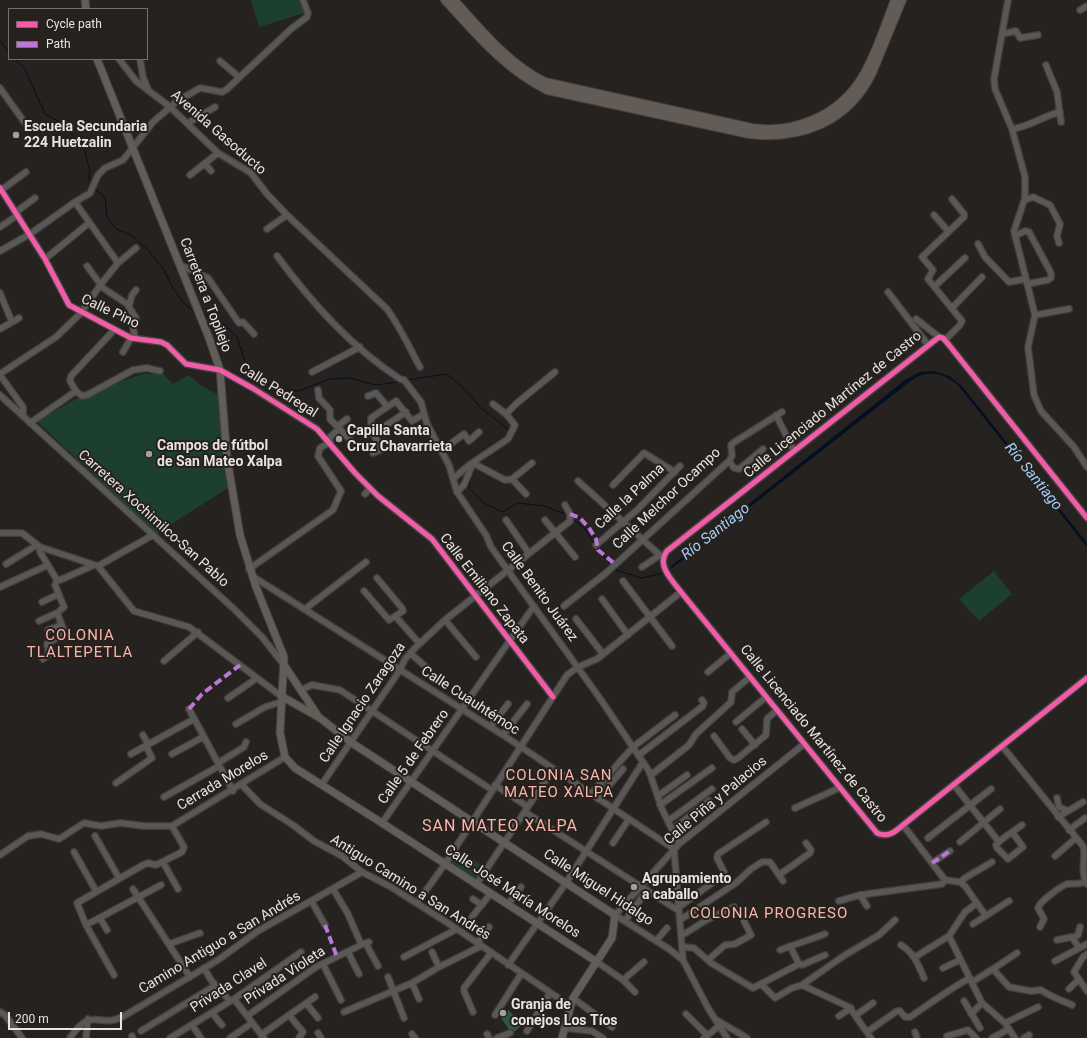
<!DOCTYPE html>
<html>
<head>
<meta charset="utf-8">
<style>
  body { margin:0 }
  #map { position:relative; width:1087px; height:1038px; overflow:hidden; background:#252220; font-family:Roboto,sans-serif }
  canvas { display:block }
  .legend { position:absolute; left:8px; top:8px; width:140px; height:52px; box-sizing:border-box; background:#27211e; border:1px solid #746f6c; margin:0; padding:5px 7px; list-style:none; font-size:12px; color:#e8e4e1 }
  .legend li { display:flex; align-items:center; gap:8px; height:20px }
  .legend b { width:20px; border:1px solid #746f6c }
  .scale { position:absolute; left:8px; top:1012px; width:114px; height:18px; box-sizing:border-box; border:2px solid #e8e4e1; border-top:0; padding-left:5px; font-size:12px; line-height:14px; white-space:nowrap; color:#e8e4e1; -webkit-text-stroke:3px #27211e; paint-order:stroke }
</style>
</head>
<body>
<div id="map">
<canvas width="1087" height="1038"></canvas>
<ul class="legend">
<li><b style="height:5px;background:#f35aa7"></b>Cycle path</li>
<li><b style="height:5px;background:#ba77d6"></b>Path</li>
</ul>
<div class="scale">200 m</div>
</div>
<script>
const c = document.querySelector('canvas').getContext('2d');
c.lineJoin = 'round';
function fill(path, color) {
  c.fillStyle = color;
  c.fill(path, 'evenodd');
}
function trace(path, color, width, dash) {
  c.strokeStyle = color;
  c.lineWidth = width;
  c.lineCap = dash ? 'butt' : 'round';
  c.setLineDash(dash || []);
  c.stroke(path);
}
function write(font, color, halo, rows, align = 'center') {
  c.font = font + ' Roboto,sans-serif';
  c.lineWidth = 4;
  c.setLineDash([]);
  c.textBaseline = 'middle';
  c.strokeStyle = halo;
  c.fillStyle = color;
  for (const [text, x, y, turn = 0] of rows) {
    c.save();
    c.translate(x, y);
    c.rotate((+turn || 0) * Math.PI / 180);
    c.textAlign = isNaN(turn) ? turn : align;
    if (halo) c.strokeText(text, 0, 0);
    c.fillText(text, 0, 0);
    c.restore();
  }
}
const green = new Path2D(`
  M251,0H301L305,13L259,27Z
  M143,374H163L173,384L189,375L202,386L219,395L231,486L156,534L37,421L78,398L82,400L110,385Z
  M994,571L1012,594L979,621L959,599Z
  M456,848L486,868L477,883L446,862Z`);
const forest = new Path2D(`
  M509,1010L521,1026L512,1034L501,1018Z`);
const water = new Path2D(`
  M935,371L949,376L961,385L1087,543V547L957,384C942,373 928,369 912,380L672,568L671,566L905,380L920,372Z`);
const stream = new Path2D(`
  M0,41L9,52
  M15,59L25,69L45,114L60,122L84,147L90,172L89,181
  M95,189L105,198L107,217L116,229L131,235L148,250L164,270L174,290L184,303L195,313
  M204,314L221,321L237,337L246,364L261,381L279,389L299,391L330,379L350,378L376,385L399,382
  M406,380L447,374L463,388L479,406L509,430
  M470,479L469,488L484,503L502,512L518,503L544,506L568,515
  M573,519L585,529L594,544
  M595,547L612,565
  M614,568L617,570L641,578L664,573
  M89,1038L91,1025`);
const minor = new Path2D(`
  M1008,0L994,79L995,89L1012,129L1025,177V198L1014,231L1035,315L1028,347L1034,395L1041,411L1074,447L1087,467
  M1080,10L1087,6
  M1003,34L1016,31L1020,38L1038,35
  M119,59L136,81L170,107L218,153L251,173L267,194L287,215L387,309C400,327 409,347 420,367
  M140,59L143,77L148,89
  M220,61L239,77
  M1046,65L1057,92L1061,122
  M0,88L25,123
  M188,123L215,107
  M1012,129C1029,127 1043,116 1060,112
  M205,164L211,171
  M190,175L218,153
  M0,188L45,259L69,305L131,338L161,342L167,345L186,364L220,370L254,389L317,429L356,474L378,496L432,539L553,697
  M0,191L26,172
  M1025,198L1028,199L1033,197L1050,205L1060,224L1057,236L1059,243
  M75,202L118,263
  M16,212L35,198
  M934,215L948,231
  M0,227L18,215
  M267,229L287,215
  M1015,236L1025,231L1029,232L1051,273V278L1048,280L1027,284
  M978,244L985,257L1009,282L1025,279
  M0,251L30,234L75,202L90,193L98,175L105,168L123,160L153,122L176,102L200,88L222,92L226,90L291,29L307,17L308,13L303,0
  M277,256C312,303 351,347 400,379L404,380L421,402L427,424L449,465L457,492L486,535L491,547L599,697L649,771L662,809L679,844
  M45,259L89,223
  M180,265L208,278L239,323L243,322L254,334
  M87,266L103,288L127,304L136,318L133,327L135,338
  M935,286L965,258
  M888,292L928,345
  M0,293L12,322
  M129,306L132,295L136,290
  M952,308L982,277
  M1035,315L1069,309
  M916,319L939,337
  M0,329L19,318
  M945,340L960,325L962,321L928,279L933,270L922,257L964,217V214L952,199
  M123,352L131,338
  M312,372L360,347
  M0,374L56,337L81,313L101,284L118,263L136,248
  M0,375L23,407V416
  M318,390L319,398L330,410V419L358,448
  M76,391L82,396L87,395L133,370L147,368L160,371
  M0,395L234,609L262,637L284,665
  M368,396L376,393L387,406
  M506,414L517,403L555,372
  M776,415L794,451
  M30,423L76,391L70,381L71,376L114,330
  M338,426L347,419
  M379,431L371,423V418L396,401L412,421L424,414
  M327,440L340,428
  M442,450L464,434L469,441L479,432
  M373,453L380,450L381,447L373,434L406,412
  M729,461L734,468L739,469L763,449
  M473,463L505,480L512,479L526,494
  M453,479L469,465L508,439L515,425L506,414L493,404
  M512,479L532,463
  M578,481L663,558
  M613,485L644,453L675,472
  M457,492L464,485L473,463
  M365,494L370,488
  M1087,518L949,345L943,338L939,337L667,551C656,565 672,580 681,592L877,833C888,838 895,832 903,825L1087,678
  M506,520L528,552
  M545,520L575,557
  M0,533H22L40,547L98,566
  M596,545L637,510L680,466
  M40,547V552L57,580
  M6,564L37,545
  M98,566L134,611L189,627L281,696
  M98,566L153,535
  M642,567L660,555
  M249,569L333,510L341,491L318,456L320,448L330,442
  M252,576L503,735L674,849
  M57,580H60L94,565
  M623,581L672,646
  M0,587L48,565
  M364,591L389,620L403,611L402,608L377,578
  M602,599L628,635
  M42,602L59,594
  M564,606L606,573L729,461L732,456L731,445L733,443L782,412
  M305,609L366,562
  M396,617L419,643
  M576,619L603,654
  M445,620L476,657
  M39,621L57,613L64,607L55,585L57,580
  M48,630L61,625
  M410,653L425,666
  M43,659L49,654L47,644L65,633L57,613
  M164,661L198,632
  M708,672L731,653
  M301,690L312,685L340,690L492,790
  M228,698L257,678
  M189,709L233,791
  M736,722L766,697
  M236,724L265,707L281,702
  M490,727L508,704
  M742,729L755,745
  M143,735L148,744
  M503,735L527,704
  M714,736L730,758L734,760L738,758L766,735L767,719L777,710
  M1002,746L1083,846C1087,859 1079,869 1087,884
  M131,754L194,719
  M172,754L203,737
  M639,755L703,706L704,703L702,700
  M218,763L244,747L246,742
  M651,775L689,745L696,734L731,702L732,692L750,677
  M116,783L152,758L146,746
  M322,784L400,670L405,659L415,648L445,620L570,521V514L565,505
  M242,785L260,804L293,825L314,841L342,856L362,872L391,887L451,925L570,1006
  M495,785L528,807
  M954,785L999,842
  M591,794L633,747L675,715
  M658,796L687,775
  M164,797L219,766
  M1057,798L1059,807L1068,811
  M598,799L623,769
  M660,805L712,768
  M795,808L839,788
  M525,812L679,911
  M1058,817L1083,802
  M668,821L712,789
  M382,823L534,606
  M903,825L945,880
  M673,829L709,801
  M1069,830L1085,818
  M1012,832L1023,847L1008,859L997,848L996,845C1003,837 1014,831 1022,825
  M95,836L119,878
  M928,838L991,789
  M960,842L1000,809
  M613,843L629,819
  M674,849L683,960L708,1008L727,1038
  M74,852L96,891
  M0,855L28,836L41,834L59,839L84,823L101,826L121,823L144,826H172L285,757
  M1055,856L1076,838
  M163,862L178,889
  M932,863L950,851
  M779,875L810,853L811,850L806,843
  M945,880L960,882L965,878L992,862
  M960,882L965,886L986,916
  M476,885L553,769
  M133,889L190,977
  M333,889L348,914L361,944
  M860,895L867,906
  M473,899L482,905
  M839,901L860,895L942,884L945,880
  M312,902L325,925
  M417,903L445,864L567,675L578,667L597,659L681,592
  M977,903L965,912L949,936L982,1003L1005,1023L1015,1038
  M508,904L521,887
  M679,907L723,875L724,872L717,858L718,854L766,822
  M472,917L491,893
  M100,918L107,930
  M680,920L736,883L751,869L762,862H770L783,881
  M625,921L647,890
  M973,924L1009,901
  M86,925L161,885
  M1040,927L1044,919L1038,908C1039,902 1061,886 1067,884C1074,883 1079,885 1086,882
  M682,934L686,933L708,919L734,907
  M1073,938L1078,935L1080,927
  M1057,940L1072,937L1079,948
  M656,941L667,928
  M477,943L489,927
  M169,944L200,933
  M366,944L378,966
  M901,945C914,953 918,964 924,978
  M790,946L799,964
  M683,947L694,948L711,963L753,988L799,964L802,965L825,955
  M780,950L825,934
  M348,952L359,974
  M432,952L439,967
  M1087,954L1083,957L1074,972L1087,991
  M404,957L457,929
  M915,957L949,936
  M683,960L669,949L615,915L679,844L804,744
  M708,960L725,945L735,944L751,935L744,921
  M1055,961L1087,944
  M597,962L623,980L635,992
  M323,964L341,1000
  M508,965L566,883L643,762
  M204,968L211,980L230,1001
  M943,968L960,960
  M993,969L1017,953
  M114,975L86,925L77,903L143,865L148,863L156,865L182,852L184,847L172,826
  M388,977L404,1018
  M623,980L644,962
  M972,982L993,969L1009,987L1031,991L1041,990C1051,997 1061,1000 1072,1005
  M412,983L419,999
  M761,984L775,998L792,988L802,985L849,1007L871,1038
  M802,985L845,955L879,935L895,920
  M1069,989L1078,980
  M573,998L612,1027
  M234,999L264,1038
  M964,1001L980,1028
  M306,1003L318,1018
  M0,1012L5,1015L22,1038
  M344,1012L412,983L439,967L481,946
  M473,1012L464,991V988L491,953
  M212,1013L222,1025
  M686,1014L707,1035
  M971,1014L982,1003
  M495,1015L521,974
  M856,1015L873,1003
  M247,1016L316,967L363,944L369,942
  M839,1016L851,1008
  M715,1019L747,1038
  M1005,1023L1038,1007
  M192,1025L201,1038
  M565,1028L592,1031L603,1038
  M141,1031L216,985
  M527,1031L550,993
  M867,1032L897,1011H900L905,1017H910C930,1004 949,989 970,978
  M915,1032L917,1038
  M318,1033L321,1038
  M412,1034L415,1038
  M487,1034L489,1038
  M261,1035L289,1015
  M132,1036L133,1038
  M947,1036L968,1030L976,1038
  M70,1038C93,1004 99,1030 124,1016L218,960L258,931L362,872
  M86,1038L88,1019
  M170,1038L234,999L301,952
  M230,1038L252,1023
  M299,1038L303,1032L289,1015L315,997
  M497,1038L510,1033
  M704,1038L719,1026
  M992,1038L1009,1029
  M1024,1038L1029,1035`);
const major = new Path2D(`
  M85,0L86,9
  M97,59L209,338L220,370L227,458L240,535L256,587L284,657L280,733L285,757L295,768L382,823L597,962
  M284,665L318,716
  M281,696L320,718L352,743L615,915L612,938L573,998L562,1038`);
const highway = new Path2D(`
  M445,0C476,34 506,70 547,90L749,134C801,140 848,122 872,73L902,0
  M454,0C481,30 508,64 545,82L752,128C796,134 840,115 863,76C877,53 885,25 895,0`);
const quiet = new Path2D(`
  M570,514L580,518L589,528L596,539L598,550L615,564
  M189,709L202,694L240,665
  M932,863L950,851
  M325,925L337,957`);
const cycleway = new Path2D(`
  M0,188L45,259L69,305L131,338L161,342L167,345L186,364L220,370L254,389L317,429L356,474L378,496L432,539L553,697
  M1087,518L949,345L943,338L939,337L667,551C656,565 672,580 681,592L877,833C888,838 895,832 903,825L1087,678`);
const markers = [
  [16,135,4,"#a4a09d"],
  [339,439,4,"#a4a09d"],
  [149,454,4,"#a4a09d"],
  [634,887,4,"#a4a09d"],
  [503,1013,4,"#a4a09d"]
];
const poiNames = [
  ["Escuela Secundaria",24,127],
  ["224 Huetzalin",24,143],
  ["Capilla Santa",347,431],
  ["Cruz Chavarrieta",347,447],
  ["Campos de fútbol",157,446],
  ["de San Mateo Xalpa",157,462],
  ["Agrupamiento",642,879],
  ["a caballo",642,895],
  ["Granja de",511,1005],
  ["conejos Los Tíos",511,1021]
];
const streetNames = [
  ["Avenida Gasoducto",218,133,41],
  ["Carretera a Topilejo",205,295,69],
  ["Calle Pino",110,312,25],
  ["Calle Pedregal",278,391,32],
  ["Calle Licenciado Martínez de Castro",833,405,-39],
  ["Calle la Palma",630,497,-43],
  ["Calle Melchor Ocampo",667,499,-43],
  ["Carretera Xochimilco-San Pablo",153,519,42],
  ["Calle Emiliano Zapata",484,589,52],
  ["Calle Benito Juárez",539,592,54],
  ["Calle Cuauhtémoc",470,701,33],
  ["Calle Ignacio Zaragoza",363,703,-56],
  ["Calle Licenciado Martínez de Castro",813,734,51],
  ["Calle 5 de Febrero",414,757,-55],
  ["Cerrada Morelos",223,781,-31],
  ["Calle Piña y Palacios",716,801,-40],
  ["Antiguo Camino a San Andrés",410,888,32],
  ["Calle Miguel Hidalgo",598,888,33],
  ["Calle José María Morelos",512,892,33],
  ["Camino Antiguo a San Andrés",220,943,-31],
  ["Privada Violeta",285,976,-33],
  ["Privada Clavel",229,986,-33]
];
const waterNames = [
  ["Río Santiago",1033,477,51],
  ["Río Santiago",716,532,-38]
];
const neighbourhoodNames = [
  ["COLONIA",80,636],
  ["TLALTEPETLA",80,653],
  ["COLONIA SAN",559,776],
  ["MATEO XALPA",559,793],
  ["COLONIA PROGRESO",769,914]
];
const quarterNames = [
  ["SAN MATEO XALPA",500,827]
];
fill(green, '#1d3f2e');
fill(forest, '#2f5641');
fill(water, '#031022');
trace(stream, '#031022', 1);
trace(minor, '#423f3d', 8);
trace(major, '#423f3d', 9);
trace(highway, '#423f3d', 10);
trace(minor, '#5a5856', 5.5);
trace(major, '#625d57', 7);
trace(highway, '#635c56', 8);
trace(quiet, '#ba77d6', 4, [8, 4]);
trace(cycleway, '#f35aa7', 5);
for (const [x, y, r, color] of markers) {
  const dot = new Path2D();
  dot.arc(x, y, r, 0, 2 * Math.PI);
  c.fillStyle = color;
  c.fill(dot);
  trace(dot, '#27211e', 1.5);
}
write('bold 14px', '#e8e4e1', '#27211e', poiNames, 'left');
write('14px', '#e8e4e1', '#27211e', streetNames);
write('italic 15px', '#a1cdf7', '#27211e', waterNames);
c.letterSpacing = '1px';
write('15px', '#f8b5a9', '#27211e', neighbourhoodNames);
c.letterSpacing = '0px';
c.letterSpacing = '1px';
write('16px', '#f8b5a9', '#27211e', quarterNames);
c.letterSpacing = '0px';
</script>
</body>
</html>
